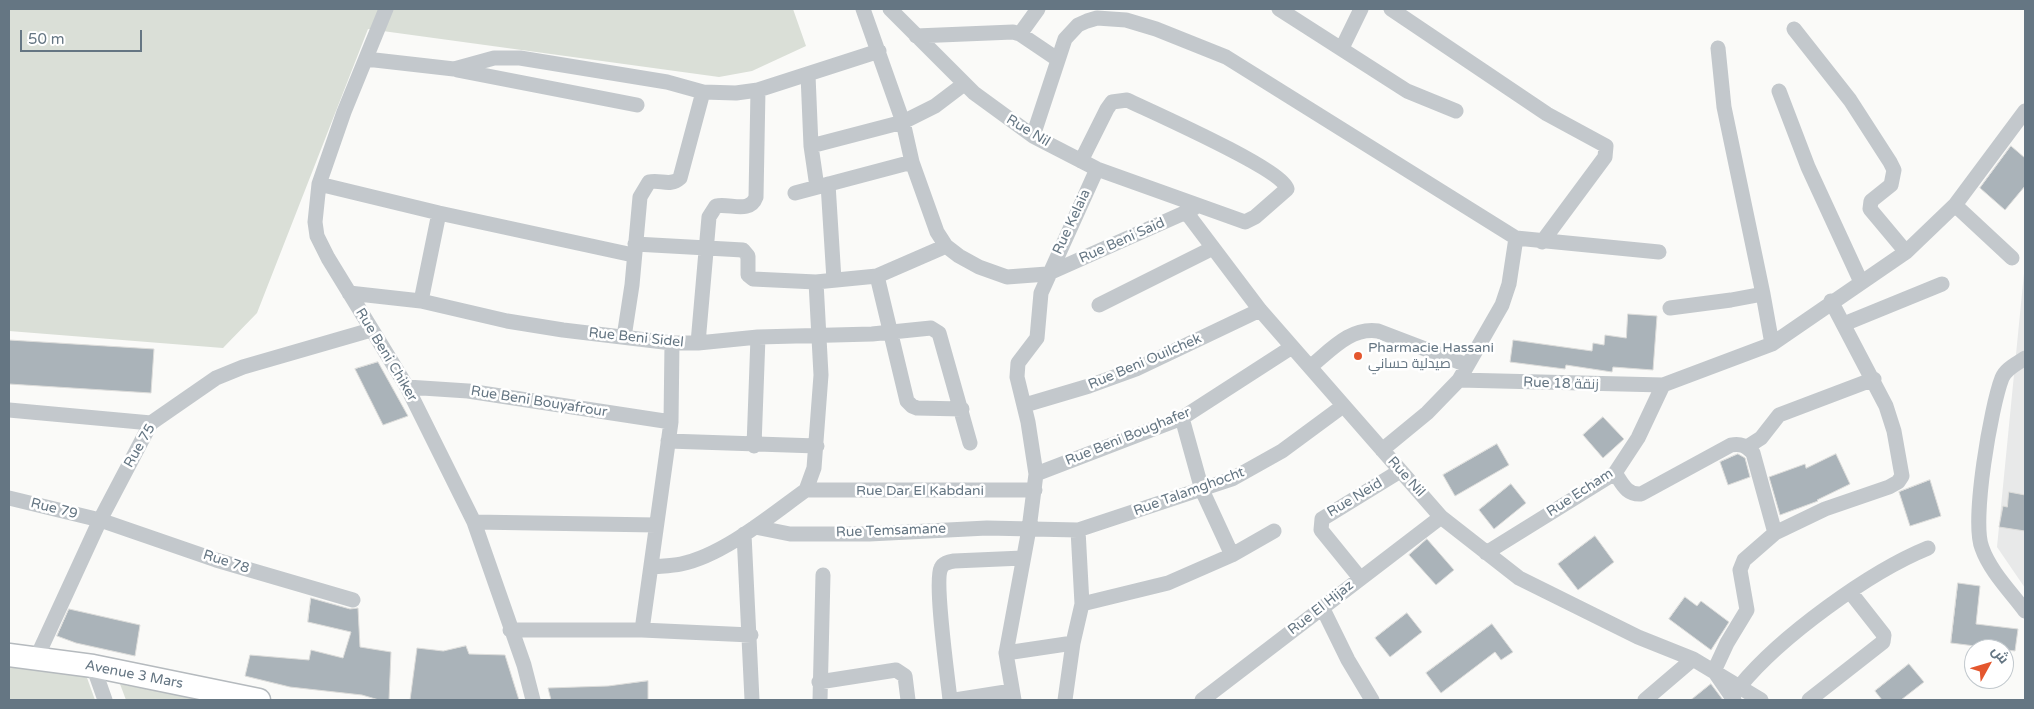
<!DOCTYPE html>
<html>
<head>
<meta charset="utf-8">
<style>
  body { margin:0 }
  #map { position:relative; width:2034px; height:709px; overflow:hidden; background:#fafaf8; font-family:"Varela Round",Cairo,sans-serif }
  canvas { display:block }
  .frame { position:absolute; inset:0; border:10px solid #657683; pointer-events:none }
  .north { position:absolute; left:1964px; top:639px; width:50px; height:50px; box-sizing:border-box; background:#fff; border:1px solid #c1c8cd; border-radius:50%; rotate:51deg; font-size:14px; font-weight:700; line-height:20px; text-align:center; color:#657683 }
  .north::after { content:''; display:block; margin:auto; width:18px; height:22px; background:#e4572e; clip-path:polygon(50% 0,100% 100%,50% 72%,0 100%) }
  .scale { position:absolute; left:20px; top:30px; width:122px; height:22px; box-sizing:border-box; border:2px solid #657683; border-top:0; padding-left:6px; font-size:15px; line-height:18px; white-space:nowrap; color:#657683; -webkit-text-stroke:4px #fff; paint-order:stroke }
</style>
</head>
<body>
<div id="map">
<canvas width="2034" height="709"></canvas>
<div class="frame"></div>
<div class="north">ش</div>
<div class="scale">50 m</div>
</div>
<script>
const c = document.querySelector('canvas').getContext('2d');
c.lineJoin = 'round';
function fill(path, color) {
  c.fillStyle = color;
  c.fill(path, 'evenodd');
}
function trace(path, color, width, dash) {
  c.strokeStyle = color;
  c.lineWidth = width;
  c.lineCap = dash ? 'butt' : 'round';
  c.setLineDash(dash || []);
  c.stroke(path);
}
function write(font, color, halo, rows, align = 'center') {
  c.font = font + ' "Varela Round",Cairo,sans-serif';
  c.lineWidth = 5;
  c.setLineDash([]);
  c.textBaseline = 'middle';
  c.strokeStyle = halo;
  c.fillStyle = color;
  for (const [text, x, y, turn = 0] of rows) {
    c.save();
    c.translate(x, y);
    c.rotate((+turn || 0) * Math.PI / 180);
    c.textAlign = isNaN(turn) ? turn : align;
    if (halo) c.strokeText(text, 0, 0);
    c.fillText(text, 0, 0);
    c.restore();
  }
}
const built = new Path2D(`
  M2025,263V588L1997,547Z`);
const green = new Path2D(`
  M9,9H793L806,46L752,71L719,77L368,29L257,313L223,348L9,331Z
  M9,656L86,675L95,700H9Z
  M120,684L202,700H126Z`);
const building = new Path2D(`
  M2011,146L2025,158V186L2005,210L1980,188Z
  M1628,314L1657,316L1653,370L1613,367L1612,372L1566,365L1565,369L1510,362L1513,340L1592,351L1593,343L1604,345L1605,335L1626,338Z
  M9,340L154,349L151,393L9,384Z
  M378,362L408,416L383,425L355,369Z
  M1603,417L1624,439L1603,458L1583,435Z
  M1497,444L1509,465L1455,496L1443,475Z
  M1738,454L1745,458L1750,477L1728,485L1720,462Z
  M1836,454L1850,484L1817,500L1818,501L1780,515L1769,477L1805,464L1806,468Z
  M1930,480L1941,516L1910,526L1899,492Z
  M1511,484L1526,503L1494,529L1479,510Z
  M2009,492L2025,495V531L1999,527L2003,506L2007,507Z
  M1595,536L1614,562L1578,590L1558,564Z
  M1427,539L1454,570L1436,585L1409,555Z
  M1958,583L1980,586L1976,624L2018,629L2015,651L1951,643Z
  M1685,597L1697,606L1701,601L1729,622L1711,650L1669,619Z
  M311,598L350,609L358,608L360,647L391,652L389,700H379L362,695L290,687L245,676L250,655L309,660L311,650L343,658L351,632L308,622Z
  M69,609L140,625L135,656L76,643L57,636Z
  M1407,613L1422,632L1390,657L1375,638Z
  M1492,624L1513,652L1501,660L1495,652L1441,693L1426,673Z
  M466,646L469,654L505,655L519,700H410L417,648L443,651Z
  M1909,664L1924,682L1901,700H1882L1875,691Z
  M648,681V700H551L548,688L608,686Z
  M1711,684L1723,700H1691Z`);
const street = new Path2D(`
  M386,9L344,112L319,184L315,222L317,236L328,258L407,387L474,522L524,665L533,700
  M863,9L903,122L912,162L937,232L946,246L959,256L979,267L1007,277L1047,274L1193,209
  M890,9L974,93L1033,136L1097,169L1245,222L1255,217L1287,189C1282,169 1152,112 1127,100L1112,102L1107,109L1081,161
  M1279,9L1407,91L1456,111
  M1391,9L1547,114L1606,146L1605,157L1542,242
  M1794,29L1850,100L1890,162L1894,170L1891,185L1871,201L1870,209L1906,252
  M1020,34L1038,9
  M916,36L1013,32L1020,34L1057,59
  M1342,48L1361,9
  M1718,48L1724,107L1763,294
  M366,59L454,69L494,58H520L667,82L703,92L736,93L758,90L879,51
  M457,70L637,105
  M808,75L811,146L817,187
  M1779,91L1808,167L1861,282
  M1033,136L1065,39L1078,25L1087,21L1097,18L1126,20L1156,29L1226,57L1516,238L1659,252
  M811,146L903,122L935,106L964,84
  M319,184L439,213L633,255
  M828,184L834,280
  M795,193L912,162
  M1955,205L2012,258
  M1186,212L1260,310L1441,517L1519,578L1638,637L1693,659L1761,700
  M635,244L743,250L748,256V275L753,279L816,282L877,276L946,246
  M877,276L907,401L912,406L917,408L962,409
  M349,293L421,301L507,321L563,330L672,343H698L758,337L872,334L931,328L939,333L970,443
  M421,301L439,213
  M1099,305L1213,248
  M1670,308L1731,300L1763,294L1772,344
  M1844,324L1942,284
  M624,337L632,285L640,197L649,182C660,179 670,187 680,178L703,92
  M698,343L709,217L716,206C730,203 750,214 756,197L758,90
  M2025,358C2017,364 2006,368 2002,378C1991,406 1971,522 1982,548C1990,571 2011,592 2025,611
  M1310,367C1331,350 1350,327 1378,331L1467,365
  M1459,380L1663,385L1772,344L1906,252L1955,205L2025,111
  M407,387L468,391L671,422
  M1025,405L1089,386L1136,369L1260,310
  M9,410L151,423
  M1182,418L1202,490L1232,555
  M668,441L817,446
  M754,446L758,337
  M1747,447L1761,438L1779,415L1874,379
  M1382,450L1427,413L1459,380L1502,305L1509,284L1516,238
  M1615,473C1622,483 1626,495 1641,494L1731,445C1741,443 1746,446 1753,453L1775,533
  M1036,474L1182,418L1292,347
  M806,490H1035
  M9,498L100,520L216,560L353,600
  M474,522L656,525
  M755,527L790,534H869L987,528L1078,530L1232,479L1282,451L1343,406
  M744,534L752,700
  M1486,553L1615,473L1638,438L1663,385
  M651,567C661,566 672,566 681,564C724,555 771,515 806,490L814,468L821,375L816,282
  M1360,578L1321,530L1322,519L1400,471
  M1082,604L1168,583L1232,555L1274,531
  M1322,607L1348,660L1372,700
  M510,630H642L751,635
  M642,630L671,422L672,343
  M1006,653L1073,643
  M36,659L100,520L151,423L216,378L243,367L371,330
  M93,666L105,700
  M819,682L896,670L905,676L908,700
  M1740,686C1780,637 1869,572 1928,548
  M820,700L823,575
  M950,700C948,680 934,581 941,568C943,563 948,562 954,561L1023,558
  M955,700L1012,691
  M1014,700L1006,653L1029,529L1036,474L1028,422L1017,377L1018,363L1037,338L1041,293L1097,169
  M1065,700L1073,643L1082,604L1078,530
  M1202,700L1441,517
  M1645,700L1693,659
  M1734,700L1714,671L1727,643L1747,610L1740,570L1744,560L1775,533L1825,509L1889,487L1898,482L1902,476L1894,431L1886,406L1831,301
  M1809,700L1883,642L1884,635L1851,593`);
const primary = new Path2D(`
  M9,655L93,666L259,700`);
const markers = [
  [1358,356,5,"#e4572e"]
];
const streetNames = [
  ["Rue Nil",1028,131,31],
  ["Rue Kelaia",1072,222,-65],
  ["Rue Beni Said",1122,241,-24],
  ["Rue Beni Sidel",636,338,6],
  ["Rue Beni Chiker",386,355,59],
  ["Rue Beni Ouilchek",1145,362,-23],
  ["Rue 18 زنقة",1561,384,2],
  ["Rue Beni Bouyafrour",539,402,9],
  ["Rue Beni Boughafer",1128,437,-22],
  ["Rue 75",140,446,-60],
  ["Rue Nil",1406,477,48],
  ["Rue Dar El Kabdani",920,491],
  ["Rue Talamghocht",1189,492,-20],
  ["Rue Echam",1580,493,-33],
  ["Rue Neid",1355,498,-31],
  ["Rue 79",54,509,14],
  ["Rue Temsamane",891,531,-2],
  ["Rue 78",226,562,18],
  ["Rue El Hijaz",1321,608,-38],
  ["Avenue 3 Mars",134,675,11]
];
const poiNames = [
  ["Pharmacie Hassani",1368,348],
  ["صيدلية حساني",1368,364]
];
fill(built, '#e8e9e9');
fill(green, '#dadfd7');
fill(building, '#aab3b9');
trace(building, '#dcdcda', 1);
trace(primary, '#b5babe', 25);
trace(street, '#c3c8cc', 15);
trace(primary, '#fff', 22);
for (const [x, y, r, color] of markers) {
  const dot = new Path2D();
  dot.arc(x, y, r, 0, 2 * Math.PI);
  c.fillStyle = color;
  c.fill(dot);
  trace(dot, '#fff', 2);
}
write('14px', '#657683', '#fff', streetNames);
write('14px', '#657683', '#fff', poiNames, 'left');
</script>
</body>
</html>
